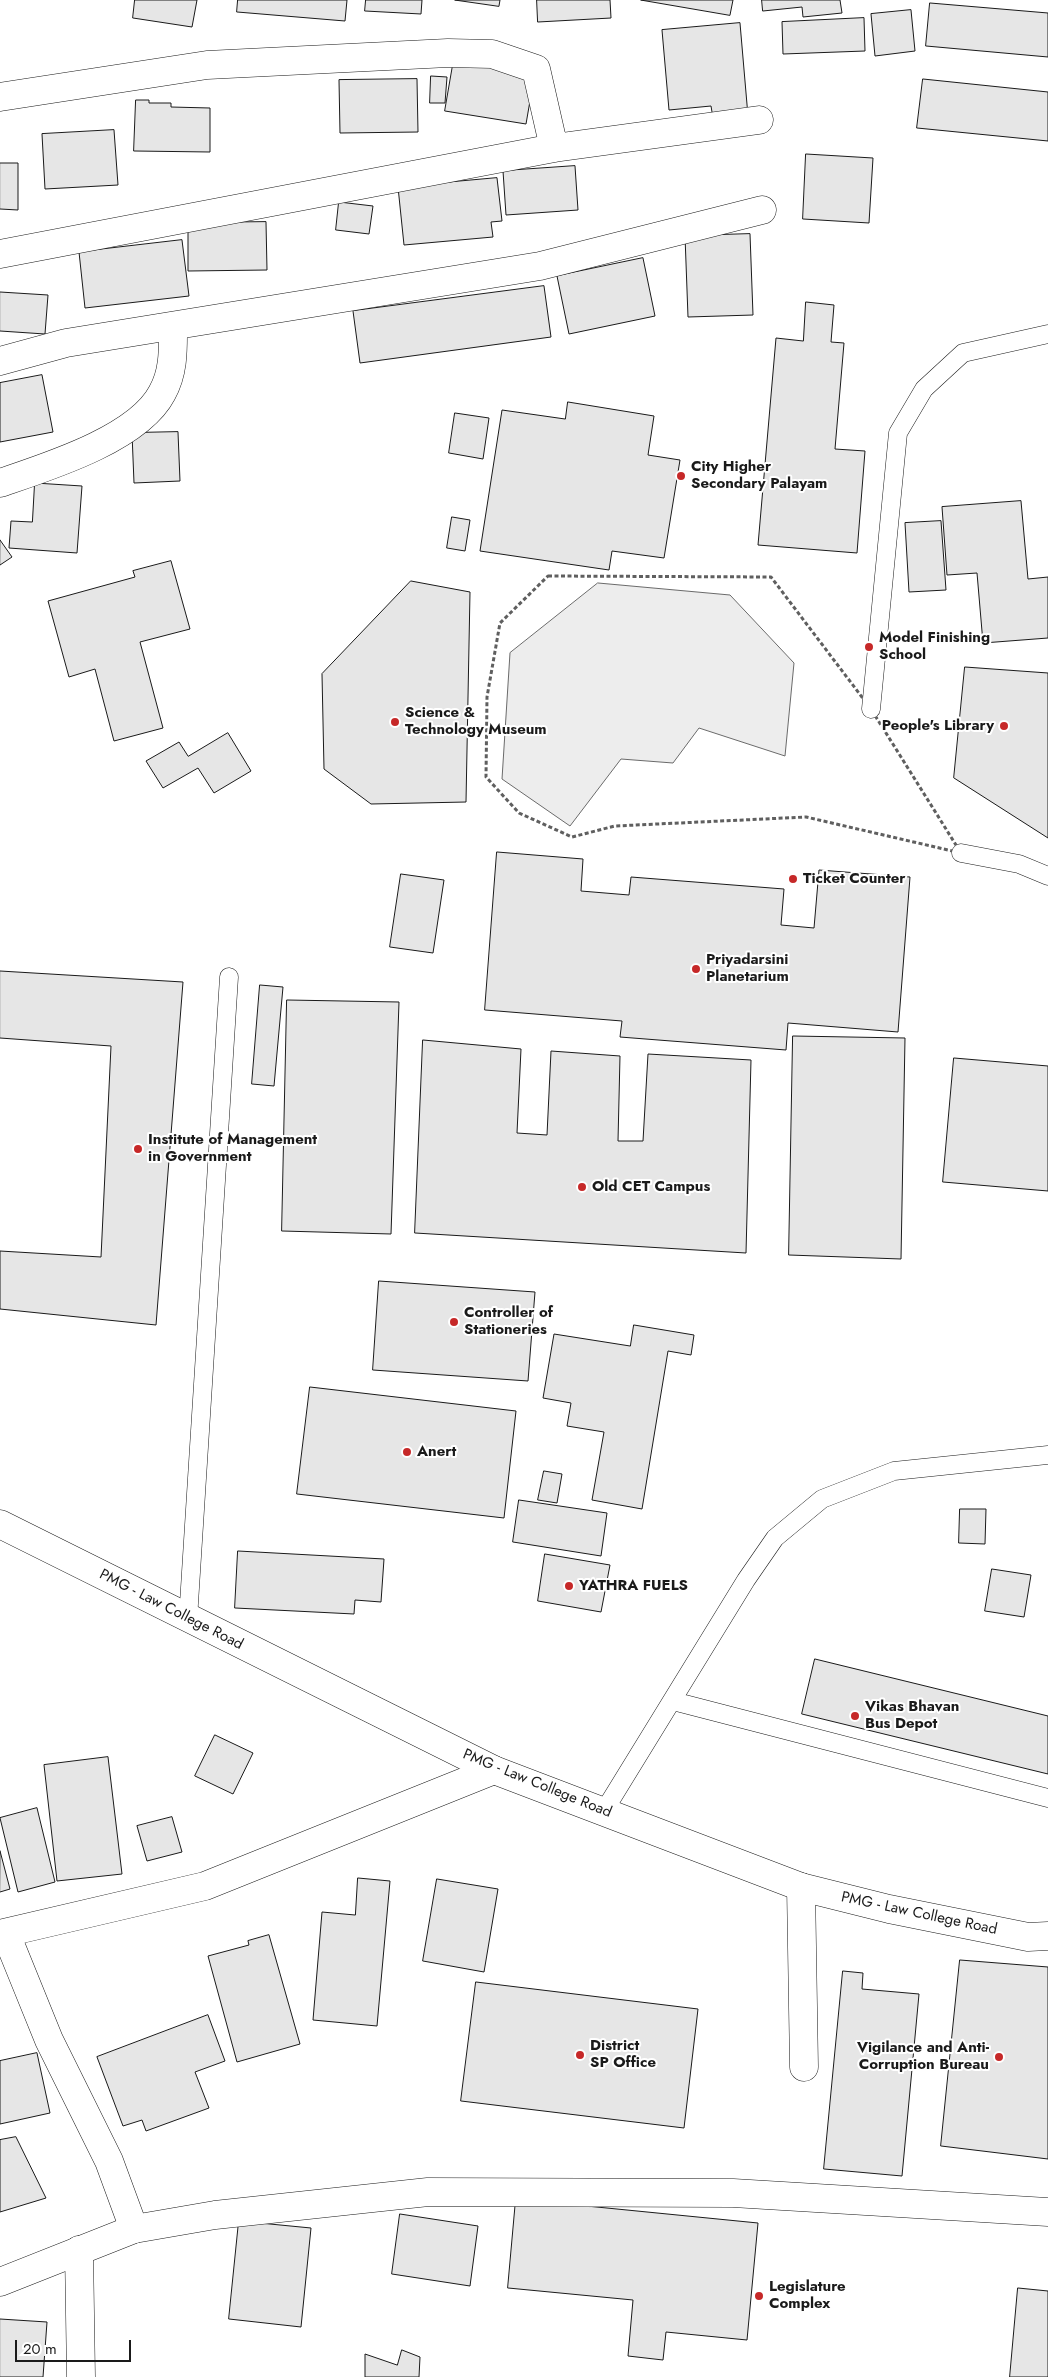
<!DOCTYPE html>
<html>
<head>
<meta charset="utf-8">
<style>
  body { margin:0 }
  #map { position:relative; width:1048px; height:2377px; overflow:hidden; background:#fff; font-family:Jost,sans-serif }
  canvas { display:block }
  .scale { position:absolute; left:15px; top:2340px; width:116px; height:22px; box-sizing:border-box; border:2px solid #1a1a1a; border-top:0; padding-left:6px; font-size:15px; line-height:18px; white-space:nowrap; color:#1a1a1a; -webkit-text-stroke:4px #fff; paint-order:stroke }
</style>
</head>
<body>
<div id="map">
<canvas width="1048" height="2377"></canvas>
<div class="scale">20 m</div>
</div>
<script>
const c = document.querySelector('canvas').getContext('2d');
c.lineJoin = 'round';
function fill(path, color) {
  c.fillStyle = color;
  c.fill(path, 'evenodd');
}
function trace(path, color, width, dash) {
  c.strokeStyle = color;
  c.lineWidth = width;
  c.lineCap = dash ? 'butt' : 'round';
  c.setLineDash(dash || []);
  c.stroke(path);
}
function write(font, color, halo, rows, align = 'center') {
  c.font = font + ' Jost,sans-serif';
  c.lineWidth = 4;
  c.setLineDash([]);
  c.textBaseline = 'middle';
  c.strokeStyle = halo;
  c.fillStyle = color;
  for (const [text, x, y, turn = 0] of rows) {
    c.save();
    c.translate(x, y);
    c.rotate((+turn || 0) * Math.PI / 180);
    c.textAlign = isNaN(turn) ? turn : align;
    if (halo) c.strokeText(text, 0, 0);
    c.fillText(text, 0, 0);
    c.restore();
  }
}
const built = new Path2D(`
  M598,583L730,595L794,663L785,756L699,728L673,763L621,759L570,826L502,779L510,653Z`);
const building = new Path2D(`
  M135,0H197L192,27L133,18Z
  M238,0H347L345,21L237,12Z
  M366,0H422L421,14L365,11Z
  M455,0H500L499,6Z
  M537,0H610L611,18L538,22Z
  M641,0H733L730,15Z
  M762,0H840L842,13L803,17L802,7L763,11Z
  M930,3L1048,13V57L926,46Z
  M911,10L915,51L875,56L871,14Z
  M864,18L865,51L783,54L782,22Z
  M740,23L748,116L713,118L711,106L669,110L662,30Z
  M454,59L535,72L526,124L445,111Z
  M431,76L447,77L445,103H430Z
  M417,79L418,132L340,133L339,80Z
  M923,79L1048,92V141L917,128Z
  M136,100H149V103H171V107L210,108V152L134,151Z
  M114,130L118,185L45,189L42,134Z
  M806,154L873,158L869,223L803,219Z
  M0,163H18V210L0,209Z
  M575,166L578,210L506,215L503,171Z
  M497,178L502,221L491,222L493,237L404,245L398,187Z
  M339,202L373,206L369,234L336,230Z
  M266,222L267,270L188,271V223Z
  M750,234L753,315L688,317L685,236Z
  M182,240L189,296L85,308L79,252Z
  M643,258L655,316L569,334L557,276Z
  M544,286L551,337L360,363L353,311Z
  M0,292L48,295L45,334L0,331Z
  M806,302L834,305L831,342L844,343L835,449L865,451L857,553L758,545L776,338L803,341Z
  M42,375L53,432L0,442V383Z
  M568,402L654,416L648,455L680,460L664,558L612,551L609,570L480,551L502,410L565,419Z
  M455,413L489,418L483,459L449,453Z
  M178,432L180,481L134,483L132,433Z
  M35,483L82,486L77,553L9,548L11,521L32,522Z
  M1021,501L1028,579L1048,577V638L983,643L977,573L947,575L942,507Z
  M452,517L470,520L465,551L447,548Z
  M941,521L946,590L909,592L905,523Z
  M0,540L12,557L0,565Z
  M171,561L190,629L140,642L163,728L114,741L95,669L69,677L48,601L135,577L133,571Z
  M411,581L470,592L466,802L371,804L324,769L322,674Z
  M965,667L1048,673V838L954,778Z
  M228,733L251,771L214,793L198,768L163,788L146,761L179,742L188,756Z
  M497,852L583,859L581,891L629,895L631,877L784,889L781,925L814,928L819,870L910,877L898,1032L788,1023L786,1050L620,1037L622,1021L485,1010Z
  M401,874L444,880L433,953L390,947Z
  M0,971L183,982L156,1325L0,1309V1251L101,1257L111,1046L0,1038Z
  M260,985L283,987L274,1086L252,1084Z
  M287,1000L399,1002L391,1234L282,1231Z
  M793,1036L905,1038L901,1259L789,1255Z
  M423,1040L521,1049L517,1133L547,1135L551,1051L620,1056L618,1141H643L648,1054L751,1060L746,1253L415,1233Z
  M954,1058L1048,1066V1191L943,1182Z
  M379,1281L535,1292L528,1381L373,1370Z
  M634,1325L694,1335L691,1355L668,1351L642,1509L592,1500L604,1432L567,1426L571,1403L543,1398L554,1334L630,1346Z
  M310,1387L516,1411L504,1518L297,1494Z
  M544,1471L562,1474L557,1503L538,1500Z
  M519,1500L607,1513L601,1556L513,1542Z
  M960,1509H986L985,1544L959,1543Z
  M238,1551L384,1559L381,1602L355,1600L354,1614L235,1608Z
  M545,1554L610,1565L601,1612L538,1601Z
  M992,1569L1031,1575L1024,1617L985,1611Z
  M815,1659L1048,1716V1774L802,1714Z
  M215,1735L253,1753L233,1794L195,1776Z
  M108,1757L122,1874L57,1881L44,1765Z
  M37,1808L55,1882L18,1892L0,1818Z
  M172,1817L182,1852L147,1861L137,1826Z
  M0,1851L10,1889L0,1892Z
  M358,1878L390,1881L377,2026L313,2020L322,1912L355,1915Z
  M437,1879L498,1889L484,1972L423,1961Z
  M269,1935L300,2044L237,2062L208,1956L249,1945L248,1941Z
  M960,1960L1048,1967V2159L941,2146Z
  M843,1971L863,1973L862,1989L919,1994L902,2176L824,2169Z
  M476,1982L698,2009L684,2128L461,2101Z
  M208,2015L225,2061L195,2072L209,2108L146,2131L142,2120L123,2126L97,2057Z
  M37,2053L50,2113L0,2124V2061Z
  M16,2137L46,2198L0,2212V2140Z
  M516,2199L758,2223L747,2340L666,2332L663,2360L628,2356L633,2300L508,2288Z
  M400,2214L478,2226L470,2286L392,2274Z
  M239,2221L311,2228L301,2327L229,2319Z
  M1018,2288L1048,2291V2377H1010Z
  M0,2319L47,2322L43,2377H0Z
  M402,2350L420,2357L419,2377H365V2354L397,2365Z`);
const path = new Path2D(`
  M548,576L771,577L871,709L961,853L806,817L615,826L572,837L519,813L486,777L487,697L500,623Z`);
const service = new Path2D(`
  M871,709L898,433L924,389L963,353L1048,334
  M961,853L1019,864L1048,876
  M188,1619L229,977
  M673,1701L1048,1798
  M604,1811L746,1580L775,1538L822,1499L894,1471L1048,1455`);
const minor = new Path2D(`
  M0,97L207,65L448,53L492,54L536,69L554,148
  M0,254L554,148L759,120
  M0,361L66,343L540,266L762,210
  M0,483C47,467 138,439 162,393C174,372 173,349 173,326
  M801,1887L804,2067
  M0,1934L205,1886L494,1770
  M6,1934L49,2040L109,2161L134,2229
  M79,2250L81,2377`);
const tertiary = new Path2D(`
  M0,2282L134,2229L215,2215L428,2192L733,2193L1048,2212`);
const secondary = new Path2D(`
  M0,1524L494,1770L801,1887L889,1909L1028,1937L1048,1936`);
const markers = [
  [681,476,5,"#c62828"],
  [869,647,5,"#c62828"],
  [395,722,5,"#c62828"],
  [1004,726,5,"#c62828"],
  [793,879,5,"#c62828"],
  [696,969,5,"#c62828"],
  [138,1149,5,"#c62828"],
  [582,1187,5,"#c62828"],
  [454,1322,5,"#c62828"],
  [407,1452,5,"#c62828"],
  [569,1586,5,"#c62828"],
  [855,1716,5,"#c62828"],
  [580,2055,5,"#c62828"],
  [999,2057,5,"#c62828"],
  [759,2296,5,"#c62828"]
];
const poiNames = [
  ["City Higher",691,467],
  ["Secondary Palayam",691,484],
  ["Model Finishing",879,638],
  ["School",879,655],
  ["Science &",405,713],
  ["Technology Museum",405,730],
  ["People's Library",994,726,"right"],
  ["Ticket Counter",803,879],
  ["Priyadarsini",706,960],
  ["Planetarium",706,977],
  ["Institute of Management",148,1140],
  ["in Government",148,1157],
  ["Old CET Campus",592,1187],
  ["Controller of",464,1313],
  ["Stationeries",464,1330],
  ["Anert",417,1452],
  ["YATHRA FUELS",579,1586],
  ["Vikas Bhavan",865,1707],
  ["Bus Depot",865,1724],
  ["District",590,2046],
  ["SP Office",590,2063],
  ["Vigilance and Anti-",989,2048,"right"],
  ["Corruption Bureau",989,2065,"right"],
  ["Legislature",769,2287],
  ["Complex",769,2304]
];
const streetNames = [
  ["PMG - Law College Road",171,1610,27],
  ["PMG - Law College Road",537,1784,22],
  ["PMG - Law College Road",919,1914,12]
];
fill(built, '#ededed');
trace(built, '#6a6a6a', 1);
fill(building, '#e6e6e6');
trace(building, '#1a1a1a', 1);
trace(service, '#1a1a1a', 19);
trace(minor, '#1a1a1a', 29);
trace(tertiary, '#1a1a1a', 29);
trace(secondary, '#1a1a1a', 29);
trace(path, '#5f5f5f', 3, [4, 2.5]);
trace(service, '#fff', 18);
trace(minor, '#fff', 28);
trace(tertiary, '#fff', 28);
trace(secondary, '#fff', 28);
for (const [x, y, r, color] of markers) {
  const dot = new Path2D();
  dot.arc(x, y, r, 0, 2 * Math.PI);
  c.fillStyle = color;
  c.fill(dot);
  trace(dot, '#fff', 2);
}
write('bold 15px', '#1a1a1a', '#fff', poiNames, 'left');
write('15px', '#1a1a1a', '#fff', streetNames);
</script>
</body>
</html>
